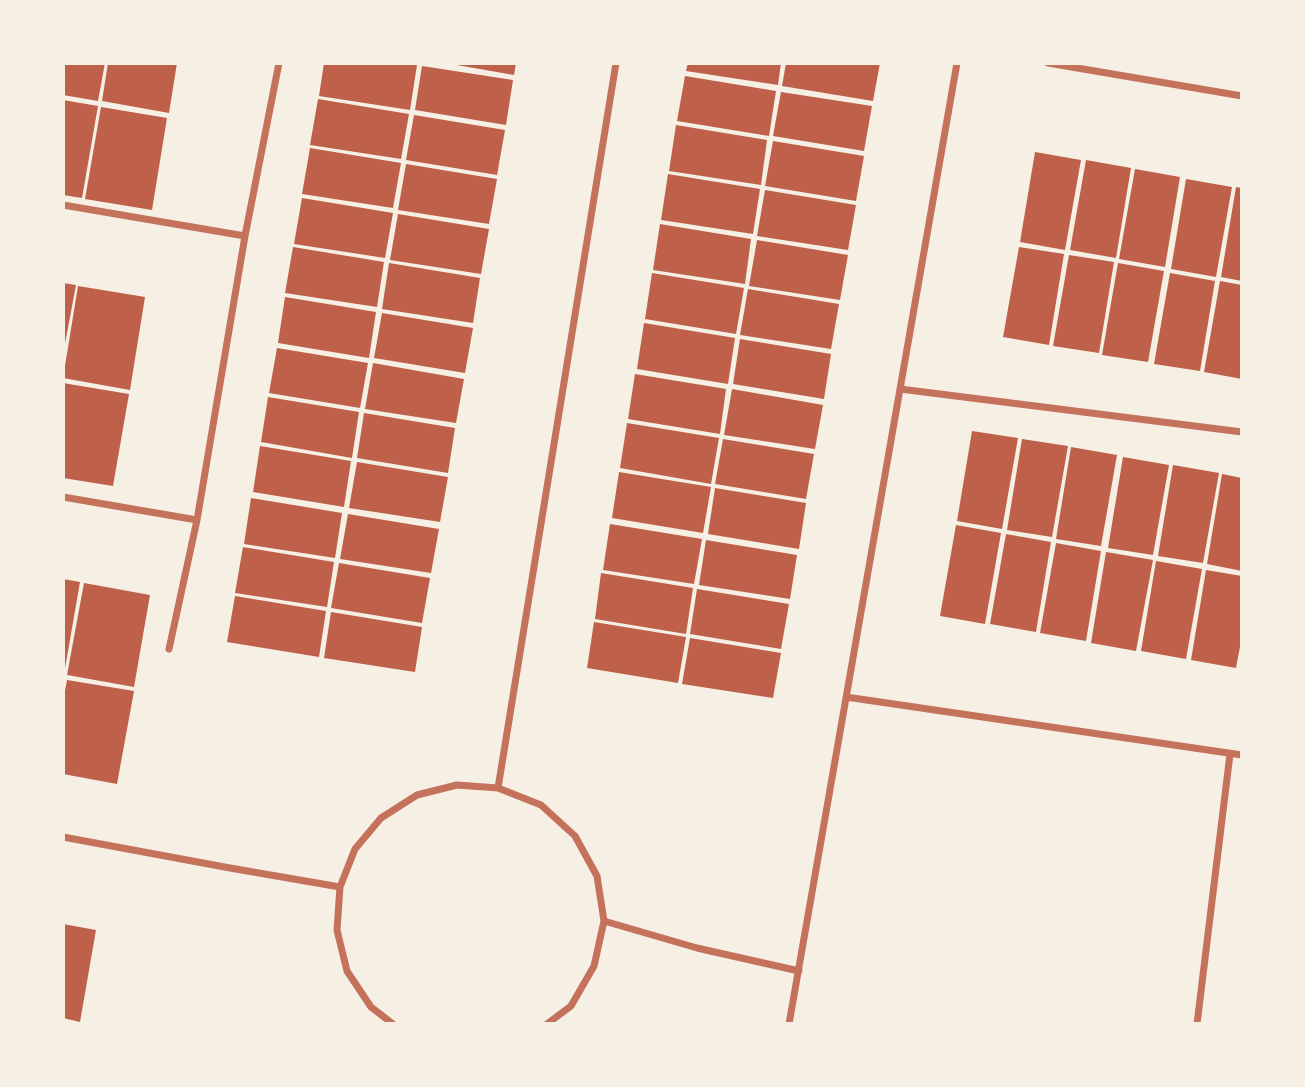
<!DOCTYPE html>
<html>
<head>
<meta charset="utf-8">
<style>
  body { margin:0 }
  #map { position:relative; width:1305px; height:1087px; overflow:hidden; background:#f6efe4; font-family:Raleway,sans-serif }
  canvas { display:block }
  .frame { position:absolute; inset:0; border:65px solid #f6efe4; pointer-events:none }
</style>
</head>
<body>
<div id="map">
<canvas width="1305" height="1087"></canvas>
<div class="frame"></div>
</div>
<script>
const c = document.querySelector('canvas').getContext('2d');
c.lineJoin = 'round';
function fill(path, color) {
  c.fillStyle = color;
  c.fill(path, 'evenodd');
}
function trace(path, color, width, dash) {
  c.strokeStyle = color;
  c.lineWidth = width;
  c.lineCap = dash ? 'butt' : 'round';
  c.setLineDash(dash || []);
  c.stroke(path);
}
const building = new Path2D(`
  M63,63H105L98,101L63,95Z
  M108,63H177L169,113L102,101Z
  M324,63H407L417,65L410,110L319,96Z
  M452,63H516L514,75L451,64Z
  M688,63H781L778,85L686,71Z
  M786,63H880L873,101L782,86Z
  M422,66L513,80L506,125L415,110Z
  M685,76L776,91L769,136L677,121Z
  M781,92L872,106L864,151L773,136Z
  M318,99L409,114L401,159L310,145Z
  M63,100L98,106L82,198L63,195Z
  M101,107L167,118L152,210L85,199Z
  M414,115L505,130L497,175L406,160Z
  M676,125L767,140L761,185L669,171Z
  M773,141L864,156L856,201L765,186Z
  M310,148L401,163L393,208L302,194Z
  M1035,152L1081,160L1065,250L1020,242Z
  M1086,160L1131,168L1116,258L1070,250Z
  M406,164L497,179L489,224L398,210Z
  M1135,169L1180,177L1165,267L1119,259Z
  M668,174L760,189L753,234L661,220Z
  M1186,179L1232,187L1216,277L1171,269Z
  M1236,187L1242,188V281L1221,277Z
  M765,190L856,205L848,250L757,236Z
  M302,198L393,213L385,258L294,244Z
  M398,214L489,229L481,274L390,260Z
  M660,224L751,239L745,284L653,270Z
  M757,240L848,255L840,300L749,286Z
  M293,247L384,262L377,307L285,293Z
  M1019,247L1064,254L1049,345L1003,337Z
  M1069,255L1114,262L1099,353L1053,346Z
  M389,263L480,278L473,323L382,309Z
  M1118,263L1164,271L1148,362L1102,355Z
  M652,273L744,288L736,334L645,319Z
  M1170,273L1215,281L1200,371L1154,364Z
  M1220,281L1242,285V379L1204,372Z
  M63,283L76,285L64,349H63Z
  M78,286L145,297L130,390L63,378Z
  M748,289L839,304L831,349L740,335Z
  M285,297L376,312L369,358L278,343Z
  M382,313L473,328L465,373L374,358Z
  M644,323L735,338L728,384L637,369Z
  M740,339L831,354L824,399L733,384Z
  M277,348L368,363L360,408L269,393Z
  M373,363L464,379L456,423L365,409Z
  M635,374L726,389L720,434L628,419Z
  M63,383L129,394L113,486L63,478Z
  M732,389L823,405L815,449L724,435Z
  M268,397L359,412L352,458L261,442Z
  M364,413L455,428L448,473L357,458Z
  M627,423L719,438L711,484L620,468Z
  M972,431L1018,438L1002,529L957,521Z
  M723,439L814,454L806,499L715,484Z
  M1022,439L1068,446L1052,537L1007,530Z
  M260,446L351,461L344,507L253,492Z
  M1071,447L1117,455L1101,546L1056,539Z
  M1123,457L1169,465L1153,555L1108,548Z
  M357,462L448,477L440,522L349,508Z
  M1173,465L1219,473L1203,563L1158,556Z
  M619,472L711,487L703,533L612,518Z
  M1222,474L1242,478V571L1207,564Z
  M715,488L806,503L799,549L708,534Z
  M251,498L342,513L335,558L244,544Z
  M348,514L439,529L431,573L340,559Z
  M610,524L702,539L694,584L603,570Z
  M956,525L1001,533L985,624L940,616Z
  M1006,534L1051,542L1036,632L990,624Z
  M706,540L797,555L790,599L699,585Z
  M1056,543L1101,551L1086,641L1040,633Z
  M243,547L334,562L327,607L235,593Z
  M1106,552L1153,560L1136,651L1091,643Z
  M1156,561L1202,569L1186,659L1141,651Z
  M339,563L430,578L422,623L331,608Z
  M1206,570L1242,576V636L1236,668L1191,660Z
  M601,573L693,588L686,634L595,619Z
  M63,579L80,582L64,674H63Z
  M84,583L150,595L134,687L67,675Z
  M697,589L789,604L781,649L690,634Z
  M235,596L326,611L319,657L227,642Z
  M331,612L422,627L415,672L324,658Z
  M594,622L686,637L678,683L587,668Z
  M690,638L781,653L773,698L682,684Z
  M67,680L134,691L117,784L63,774V702Z
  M63,924L96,930L80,1022L63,1018Z`);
const minor = new Path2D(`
  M1048,63L1242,96
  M63,205L245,236
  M900,389L1242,432
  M63,497L197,520
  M169,649L197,520L245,236L279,63
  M846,697L1242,755
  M498,788L616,63
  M63,837L230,868L340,887
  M604,921L697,948L799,971
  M393,1024L371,1007L347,971L337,930L340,887L355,849L381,818L417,795L457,785L498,788L541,805L575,836L597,876L604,921L594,966L571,1006L547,1024
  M789,1024L957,63
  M1197,1024L1230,754`);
fill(building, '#bf614a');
trace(minor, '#c5725c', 7);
</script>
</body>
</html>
